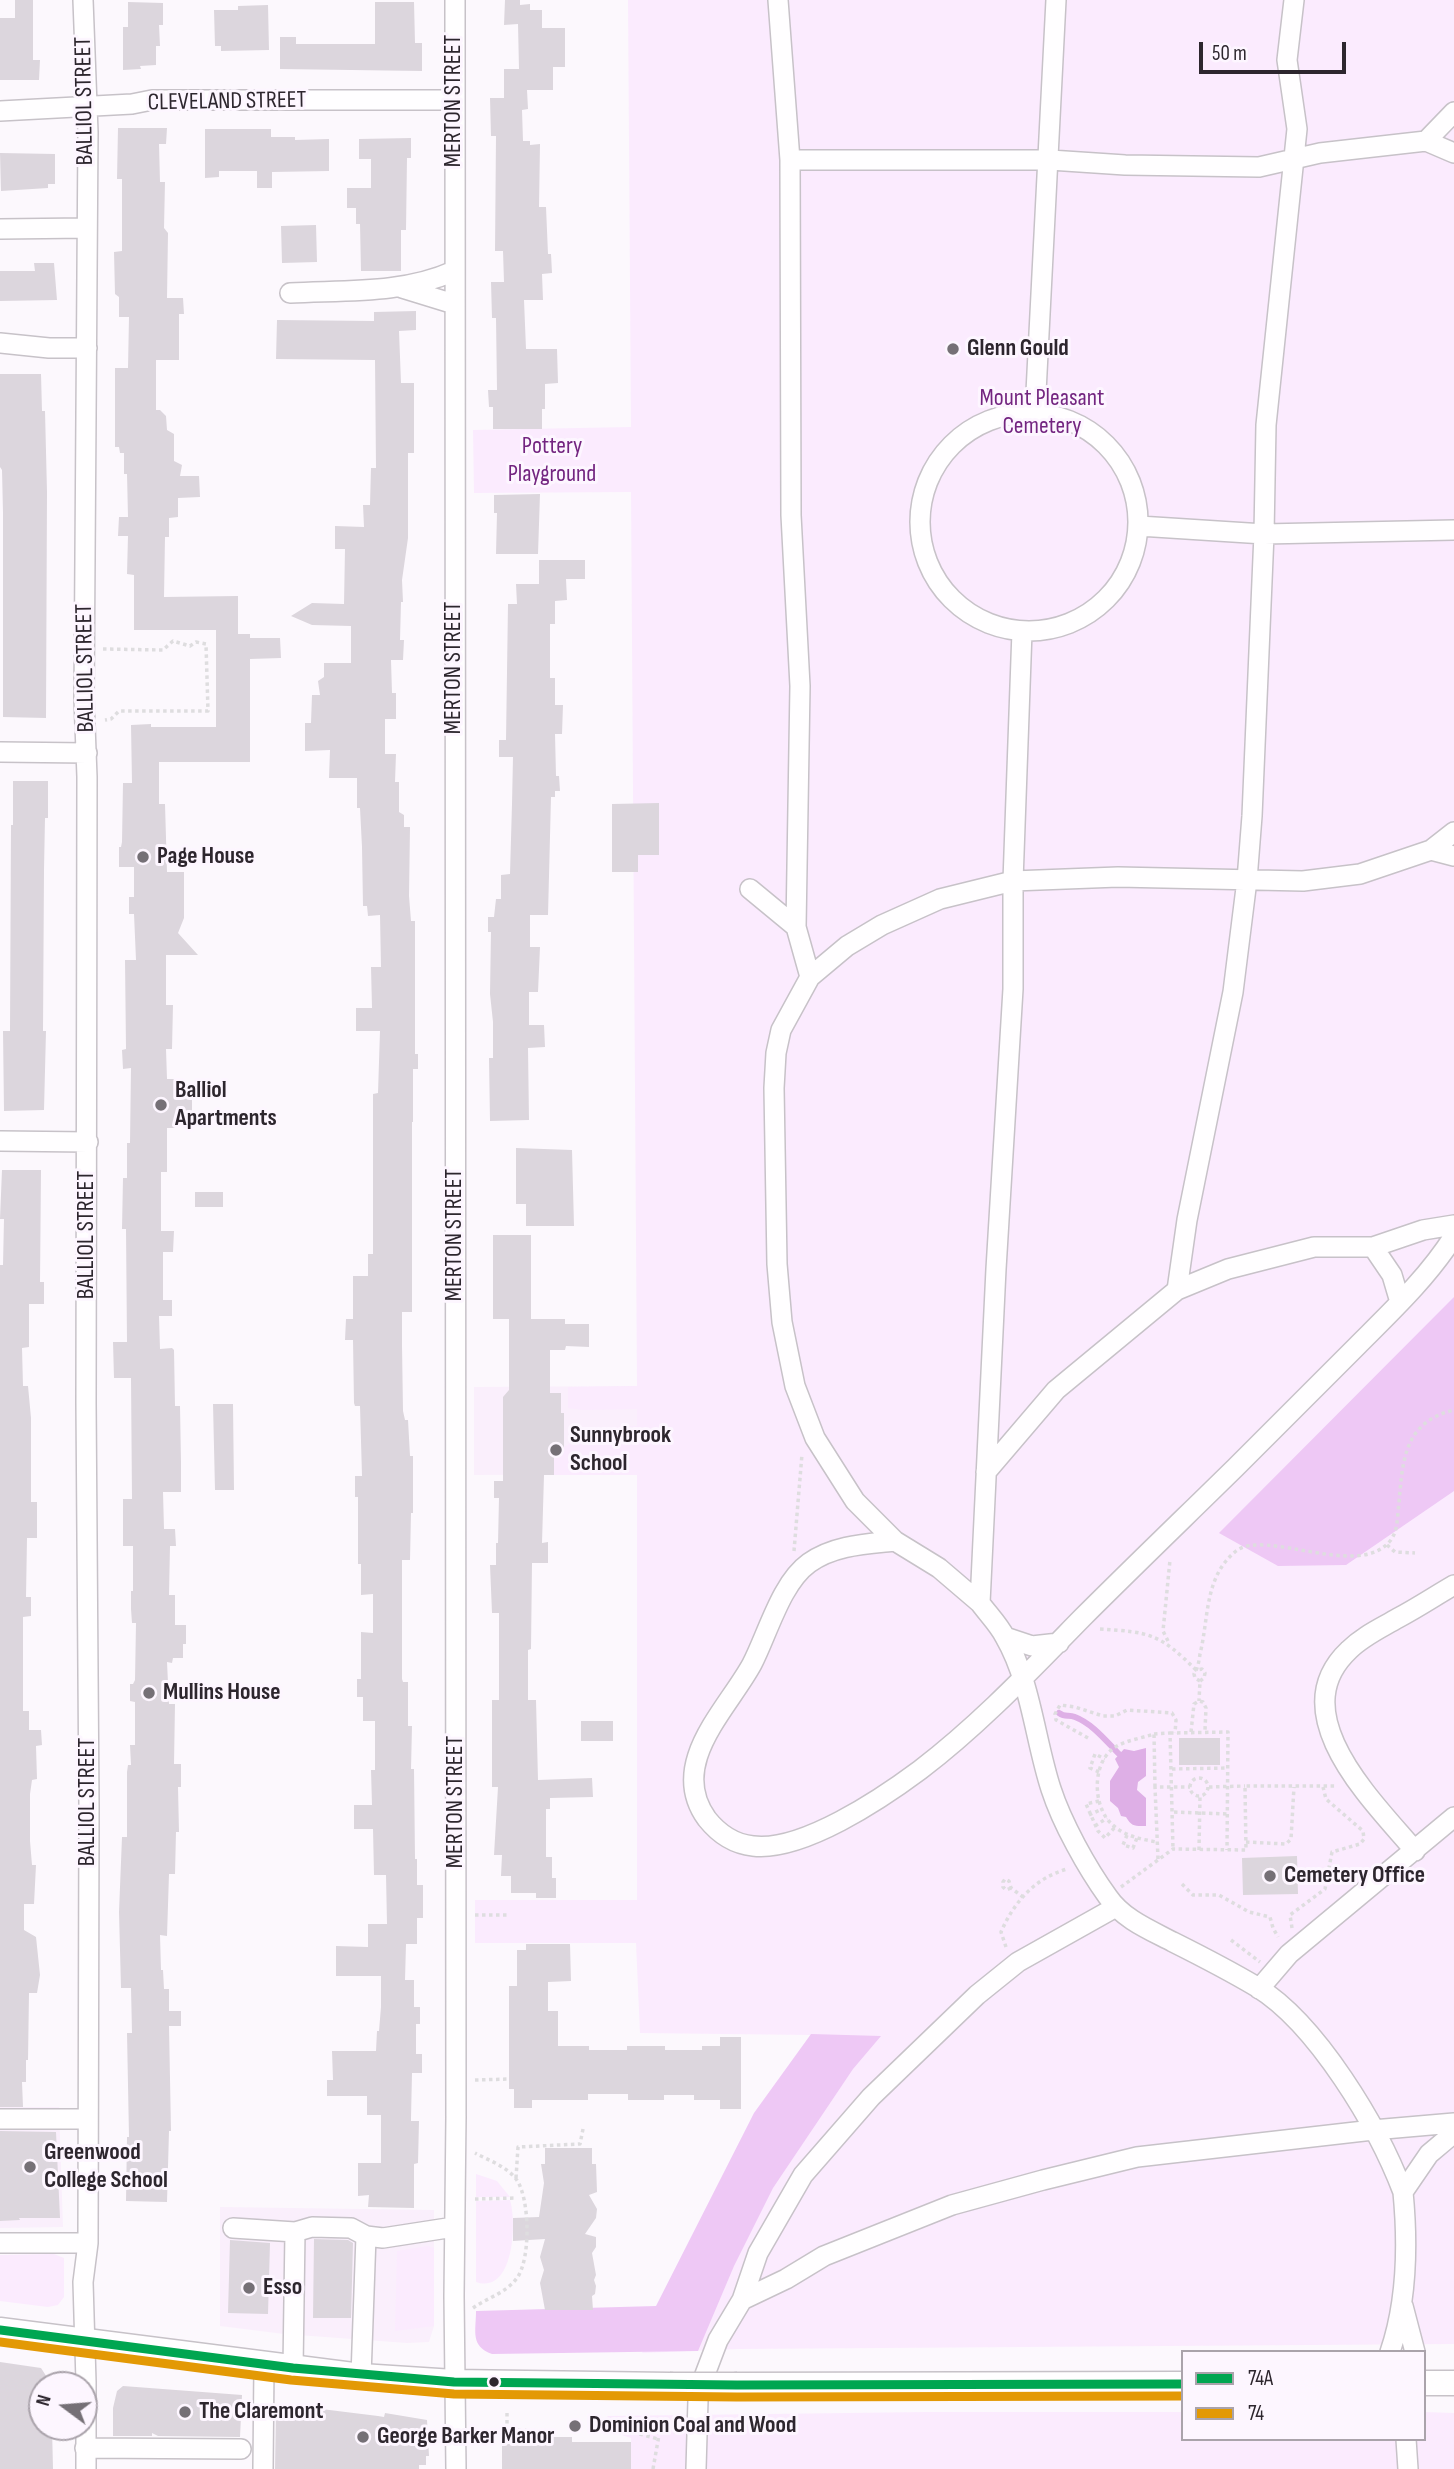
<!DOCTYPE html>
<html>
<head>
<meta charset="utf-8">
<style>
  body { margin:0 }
  #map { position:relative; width:1454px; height:2469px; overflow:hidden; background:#fcf8fd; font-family:"Sofia Sans Condensed",sans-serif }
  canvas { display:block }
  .legend { position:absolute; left:1181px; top:2350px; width:245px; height:91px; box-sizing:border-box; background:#fdf6ff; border:2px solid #aaa3ab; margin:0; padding:9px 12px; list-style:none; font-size:21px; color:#2d262e }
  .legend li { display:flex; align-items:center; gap:14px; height:35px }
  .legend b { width:35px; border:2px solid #aaa3ab }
  .north { position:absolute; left:28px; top:2371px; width:70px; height:70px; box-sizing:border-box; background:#fdf6ff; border:2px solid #aaa3ab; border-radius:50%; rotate:286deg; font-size:19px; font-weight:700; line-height:28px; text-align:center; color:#2d262e }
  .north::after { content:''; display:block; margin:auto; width:24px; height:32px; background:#757076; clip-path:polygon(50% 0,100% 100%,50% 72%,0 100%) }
  .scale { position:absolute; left:1199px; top:42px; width:147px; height:32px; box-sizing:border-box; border:4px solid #2d262e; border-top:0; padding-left:9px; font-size:21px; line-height:24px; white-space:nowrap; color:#2d262e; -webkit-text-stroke:5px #fdf6ff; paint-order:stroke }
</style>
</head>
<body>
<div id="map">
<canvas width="1454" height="2469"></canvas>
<ul class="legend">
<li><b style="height:9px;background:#00a651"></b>74A</li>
<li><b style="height:9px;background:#e39905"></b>74</li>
</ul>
<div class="north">N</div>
<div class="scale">50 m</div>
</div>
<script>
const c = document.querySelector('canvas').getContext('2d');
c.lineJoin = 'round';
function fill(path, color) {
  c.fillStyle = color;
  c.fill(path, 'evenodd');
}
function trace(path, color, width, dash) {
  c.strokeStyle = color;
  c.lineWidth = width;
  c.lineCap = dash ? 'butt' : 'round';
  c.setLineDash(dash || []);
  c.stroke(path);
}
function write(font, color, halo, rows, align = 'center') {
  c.font = font + ' "Sofia Sans Condensed",sans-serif';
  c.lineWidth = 6;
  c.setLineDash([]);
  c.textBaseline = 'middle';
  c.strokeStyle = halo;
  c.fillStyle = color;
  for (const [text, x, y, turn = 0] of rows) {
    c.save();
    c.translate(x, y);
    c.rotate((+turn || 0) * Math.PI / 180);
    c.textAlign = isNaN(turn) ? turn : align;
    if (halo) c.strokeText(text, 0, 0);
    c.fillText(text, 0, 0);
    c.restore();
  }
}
const built = new Path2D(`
  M637,1386V1474L474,1475V1387Z
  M0,2107H59L63,2227L0,2228Z
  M220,2207L434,2210V2326L429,2342L407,2343L284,2334L220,2326Z`);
const green = new Path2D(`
  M628,0H1454V2344L737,2349L642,2353L754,2113L811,2035L640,2033L636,1943H475V1900H637V1475H554V1450H564V1447L571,1443L576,1433L588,1430L602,1433L614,1427L637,1426V1409L583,1410L568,1408V1387L637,1386L631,492L474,493L473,430L631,427Z
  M476,2174L497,2181L510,2197H476Z
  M510,2200C517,2222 514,2295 476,2282V2201Z
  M427,2246L434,2248V2326L395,2331L397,2251Z
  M54,2254L64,2258V2297L58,2305L48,2307L0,2301V2255Z
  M927,2412H1183V2439H1424V2412L1454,2413V2469H631V2438L596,2427L608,2416Z`);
const forest = new Path2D(`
  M1454,1297V1491L1346,1565L1278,1566L1219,1533Z
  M811,2034L881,2036L853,2069L773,2188L734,2266L698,2351L492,2354C470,2346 476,2331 476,2311L656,2306L754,2113Z`);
const water = new Path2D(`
  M1146,1748V1776L1138,1782L1137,1790L1146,1798V1826C1135,1826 1132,1827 1126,1817L1121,1816L1118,1808L1110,1801V1781L1119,1767L1115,1759L1124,1749L1134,1751Z`);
const stream = new Path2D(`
  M1059,1713C1066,1718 1068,1714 1075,1717C1093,1724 1106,1741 1119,1754`);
const building = new Path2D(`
  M15,0H33V60H40L39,80H0V18H15Z
  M505,0H520V5L530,4V10H542V28H565V67H553V90H527L528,109L522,110L523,141H530V145L540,144L539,207H546L548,254H551L552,273L542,274L543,300H524L526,349H557L558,383L545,384V409H542V429H493V407H489L488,390H497L496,318H492L491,282H504L503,251H495L496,136H491L490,98H504V69H519L518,24L504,25Z
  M128,2L163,3V25H159L160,46H156V65L140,66L141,69L123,70V27H128Z
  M375,2H414L415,43H422V71L280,69V37H296V44H375Z
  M268,5L269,50L221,51V46H215L214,10H238V6Z
  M118,128H167L166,144H159L160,182H165L164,228L168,233L167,298H183L184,314H179V360H156V410H160L166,416L167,430L174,434V461L182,465L180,476H199L200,497L178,498V517L169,518V537H165L164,597L238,596V634H250V638H280L281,658L250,659V762H159V804H165L167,872H184V918L178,933L198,955H166V1005H173L172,1049H166L167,1079H176V1093L192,1094V1116H175V1128H167V1172H161V1231H174L173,1252H163V1300H172V1316H159L160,1349L172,1348L174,1350L175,1406H180L181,1463V1492H163L164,1529H175L176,1546H170L169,1595H175V1625H186V1644H183V1658H173L172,1663L167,1662L169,1704H175L174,1764H181V1787H178L179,1832H176L175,1874H169L167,1936L160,1935L161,1970H163L164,1989H169V2011H181V2026H169L171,2131H169L167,2202L126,2201L127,2137H129L127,2033H132L131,1988H121L119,1912L122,1837H127V1772L128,1765H131L130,1745H135V1702L130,1701V1684H133L135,1680L136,1623H132L131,1609V1591H133V1546H123V1499H132L131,1378H114L113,1342H127L126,1229H122L123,1178H127V1143H130L131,1068L123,1069L122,1050L126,1049L125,960H136L134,914H129V897H134V867H119V847H121L122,842L123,783H132L131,725L151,724V727H216V630H134V575L127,574L128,536H118L119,517H128L127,474H124V453H120L119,447H115V368H128L129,317H119V297L115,294L114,252L122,251V179H117Z
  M205,129H271V137H295V140L329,139V171L272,172V188H257V171H219V177L205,178Z
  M411,138V158H407L406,230H401V271H361L360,224H356V208H347V188H371V159H359V139Z
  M0,153L55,154V184H48V188L1,191Z
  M316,225L317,262L282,263L281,226Z
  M34,263H54L57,300L0,301V271H35Z
  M416,311V330L399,331L401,383H414V453H408V538L402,580L403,602H401L400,640H404L403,660H391L392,693H396V719H385V754H396L395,782H399V812L404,815V827H410L409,896L411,921H415V1054H418V1069H413V1122H412V1312H402V1345L403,1411L405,1420H408L410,1456H413V1513H411L410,1560H402V1679L403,1682H408V1726H412L411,1769H414L415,1859H417V1885H423V1918H417V1944H406L405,1980H414V2007H420V2024H416V2054H422V2073H412L411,2118V2121H419L418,2163L414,2164V2208L368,2207L369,2195L358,2196V2163H381V2115H367V2096H327V2080H333L332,2051H376L377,2031H379L381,2007V1976H336V1946L368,1947V1924H387L386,1875H374L373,1829H354V1805H372L371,1770H375V1721H363V1697H357V1679H361V1632L373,1633V1594L361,1595V1564H358V1497H355V1476H362L360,1406H355L354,1403L353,1340H345L346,1319H353V1276H368V1254H373V1094L378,1093L380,1031H356V1008H372L371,967H381L380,915L368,916L367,906H363L362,847L360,808H357V778H329L330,750L305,751V723H311L312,695H320L318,681L324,677V663H351V626L312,625L291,616L312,603L344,604L345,549H335V526L364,527L363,505H370L371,468H376L375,360L276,359L277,320L374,321V312Z
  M0,374H41L42,411H45L47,492L46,718L3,717V513L2,470L0,467Z
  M540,494L538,554H496L497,513H494V495Z
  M539,560H585V579H566L567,600L555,601V624H550V678H555V705H563L562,734H555L556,776H559L560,791H555V797H551L548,915H530V947H540L538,992H529V1025H544L545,1047L528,1048L529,1120L490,1121L489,1058H493V1022L490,994L491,932H488V917H494L496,899H501V875L510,874L512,804L513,757H499V740H506L508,604H517L516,584H539Z
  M13,781H48V818H45L44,870L43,1031H46L44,1110L4,1111L3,1031H10L11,825H13Z
  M659,803V855H638V872H612V804Z
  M516,1148L572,1150L574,1226H526V1204H516Z
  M2,1170H41L40,1282H44V1304H29V1347L22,1348L23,1386H28L31,1418V1502H37V1538H27L26,1597H31V1616L23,1617V1711H29V1730H41L42,1745L36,1746L37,1779L32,1780L30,1794V1841L32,1865H36L34,1904H24V1930L36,1937L40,1975L37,1993H29L28,2060H26V2082H22L23,2107H0V1265H3L4,1219H0Z
  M195,1192H223V1207H195Z
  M493,1235H531V1319H565V1324H589V1347L566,1346L565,1350H550V1393H561V1413H564V1450H554V1475H544L542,1543L548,1542V1563H532L531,1649L528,1650V1700H536L538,1780L592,1778L593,1797L550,1798V1809H546V1857H552V1878H556V1898H536V1893H511V1876H501L502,1855H494L498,1787H492V1700H499V1613H492L490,1565H496V1543H498L499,1498H494V1481H503V1397L509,1390V1319H493Z
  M213,1404H233L234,1490H215Z
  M581,1721H613V1741H581Z
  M1179,1738H1220V1765H1179Z
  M1297,1856L1298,1894L1243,1895L1242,1858Z
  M526,1944H570L571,1981L548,1982V2011H558V2046H589V2050H627V2046H665V2050H702V2046H720V2037H741V2109H720V2100H694V2095H664V2100H628V2094H588V2100H532V2108H514V2089H509V1986H517V1950H526Z
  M0,2131L56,2132L60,2218H19L20,2220L0,2221Z
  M545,2148H592V2164H596L597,2192L589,2195L597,2209L596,2218L585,2234L596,2237V2247L592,2253L596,2275L594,2280L596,2286L595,2294L592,2296L593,2310H545L540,2283L544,2270L540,2257L545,2239L513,2241V2218L539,2217L544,2183L541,2164H545Z
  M314,2239L348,2240L353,2243L351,2318H313Z
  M230,2240L270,2243L268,2314L228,2313Z
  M0,2362L41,2368L52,2385H42V2427H52L53,2469H0Z
  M123,2386L242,2395L240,2437L158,2436L152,2433V2436H113V2408L117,2391Z
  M297,2406L378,2416L384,2417L385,2413L427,2420L429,2456H426V2465H419V2469H275L276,2412H297Z
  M502,2433H530V2437H572V2442H631V2469H502Z`);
const path = new Path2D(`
  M103,649L163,650L173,641L190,646L196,642L206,644L208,711H119L111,719L105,720
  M1387,1545L1395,1552L1415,1553
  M794,1551L802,1454
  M1100,1629C1150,1632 1160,1634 1196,1670L1202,1669L1205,1673L1204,1678L1200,1681L1199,1701
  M1168,1641L1163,1631L1170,1560
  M1200,1681L1195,1678L1194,1674C1198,1668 1199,1661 1200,1654C1209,1618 1204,1577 1236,1551C1266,1528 1358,1580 1390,1541C1397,1532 1397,1523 1398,1512C1403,1466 1400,1423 1454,1410
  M1191,1732L1194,1704L1199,1701L1203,1702L1206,1708L1205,1730
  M1170,1733L1228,1732L1227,1850
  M1154,1734L1170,1733L1173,1849
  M1088,1738L1056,1720L1055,1714L1060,1705L1075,1707L1103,1716H1115L1127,1710L1172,1713L1176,1720L1175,1733
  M1172,1769L1228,1768
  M1099,1772L1090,1768L1095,1754L1105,1759
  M1190 1787a9 9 0 1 1 18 0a9 9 0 1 1-18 0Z
  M1155,1787L1154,1734C1142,1738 1128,1740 1117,1746C1093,1759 1092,1800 1108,1820C1120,1835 1139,1839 1157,1842
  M1209,1787L1245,1786
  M1099,1801L1086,1804L1098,1831L1105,1838L1116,1826
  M1174,1812L1227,1814
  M1089,1815L1102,1809
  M1095,1826L1107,1818
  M1127,1835L1123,1845L1133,1848L1137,1838
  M1246,1842L1286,1844L1291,1839L1294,1787
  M1199,1850L1200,1796
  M1158,1859L1155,1787H1190
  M1182,1884L1193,1895H1219L1249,1912L1270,1917L1273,1928L1278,1937
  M1121,1887L1173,1849L1246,1850L1245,1786H1337
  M1011,1888L1006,1890L1003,1887V1882L1005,1879L1009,1881L1011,1888L1023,1897
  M475,1915H508
  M1292,1928L1290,1915L1325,1889L1332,1852L1360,1844L1364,1839L1363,1831L1326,1799L1323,1787
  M1231,1940L1260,1962
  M1006,1947L1001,1932C1014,1902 1035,1878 1067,1869
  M475,2080L509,2079
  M516,2178L518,2147L580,2144L583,2129
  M475,2199L517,2198
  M473,2308C487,2298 506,2293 517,2278C531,2259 530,2197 516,2179C506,2166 488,2160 475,2153
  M507,2413V2430H528
  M599,2423L658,2439
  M660,2428L680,2433
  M653,2469L662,2418`);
const minor = new Path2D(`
  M83,0L88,132L84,699L87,777L86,1402L89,1806L88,2243L83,2282L86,2382V2469
  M455,0L456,2116L454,2296L456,2469
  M778,0L790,160L791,515L800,686L796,927L810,977L781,1030L776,1053L774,1088L777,1264L782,1322L795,1386L815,1438L855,1501L895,1541L939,1568L980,1603
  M0,111L132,104L152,100H454
  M1426,141L1454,112
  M790,160H1050L1125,165L1259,167L1320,153L1426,141L1454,153
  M0,229L87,228
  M402,288L454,304
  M290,293C345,290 403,294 454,271
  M0,343L49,348H87
  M1035,412L1056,0
  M920 522a109 109 0 1 1 218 0a109 109 0 1 1-218 0Z
  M1139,526L1264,534L1454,530
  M1022,631L1013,881V989L996,1269L980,1603C988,1614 999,1625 1005,1637C1031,1682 1035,1740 1051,1789C1062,1823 1087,1868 1108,1897C1123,1919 1150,1930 1173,1942C1201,1956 1230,1971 1257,1987C1317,2024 1378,2126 1403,2192
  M0,752L87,753
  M1431,850L1454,832
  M750,889L796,927
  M810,977L847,946L882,925L940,899L1013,881L1118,877L1303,881L1360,874L1431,850L1454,856
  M0,1141L88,1142
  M1373,1247L1392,1275L1400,1302
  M1177,1290L1187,1220L1233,992L1247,880L1252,816L1264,534L1266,425L1297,129L1287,60L1294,0
  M986,1472L1056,1390L1177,1290L1228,1269L1314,1247H1373L1423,1230L1454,1225
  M895,1541C866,1544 834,1545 809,1563C781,1583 768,1633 752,1664C727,1710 667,1764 707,1819C719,1834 733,1844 753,1846C802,1852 881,1799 920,1770C979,1725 1030,1671 1082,1618C1132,1568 1184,1518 1235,1468C1276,1427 1317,1386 1358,1345C1392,1311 1428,1277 1454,1236
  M1005,1637L1032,1646L1059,1643
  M1415,1851C1374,1802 1281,1714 1349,1650C1363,1636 1381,1628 1398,1618C1417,1608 1435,1596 1454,1585
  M1259,1989L1289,1954L1454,1817
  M0,2119H88
  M233,2228L295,2232
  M0,2243H88
  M742,2300L786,2279L824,2256L952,2205L1043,2180L1137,2157L1373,2130L1454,2123
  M1403,2306L1415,2352
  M1390,2352C1407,2302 1408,2244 1403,2192L1429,2154L1454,2133
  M293,2368L295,2232L312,2227L351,2228L366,2236L383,2238L454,2227
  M361,2376L366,2236
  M1406,2439L1408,2469
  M85,2448L241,2449
  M263,2469L264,2365
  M696,2469L698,2400L704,2377L718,2340L742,2300L758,2253L803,2175L871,2097L977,1995L1018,1962L1116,1907`);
const major = new Path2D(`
  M0,2330L361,2376L454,2382L670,2385
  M1424,2383H1454
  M737,2385L1183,2384`);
const majorBridge = new Path2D(`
  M670,2385H737`);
const bus1 = new Path2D(`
  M0,2330L293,2368L454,2382L737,2385L1183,2384`);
const bus2 = new Path2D(`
  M0,2342L291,2380L454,2394L737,2397L1183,2396`);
const markers = [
  [953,349,7,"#757076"],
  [143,857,7,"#757076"],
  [161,1105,7,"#757076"],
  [556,1450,7,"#757076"],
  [149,1693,7,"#757076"],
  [1270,1876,7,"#757076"],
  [30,2167,7,"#757076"],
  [249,2288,7,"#757076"],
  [494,2382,6,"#2d262e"],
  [185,2412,7,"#757076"],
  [575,2426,7,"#757076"],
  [363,2437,7,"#757076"]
];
const streetNames = [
  ["BALLIOL STREET",85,101,-91],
  ["MERTON STREET",454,101,-90],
  ["CLEVELAND STREET",227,102,-1],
  ["BALLIOL STREET",86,668,-91],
  ["MERTON STREET",454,668,-90],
  ["BALLIOL STREET",87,1235,-90],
  ["MERTON STREET",455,1235,-90],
  ["BALLIOL STREET",88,1802,-90],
  ["MERTON STREET",456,1802,-90]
];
const poiNames = [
  ["Glenn Gould",967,349],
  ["Page House",157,857],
  ["Balliol",175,1091],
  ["Apartments",175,1119],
  ["Sunnybrook",570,1436],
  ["School",570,1464],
  ["Mullins House",163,1693],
  ["Cemetery Office",1284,1876],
  ["Greenwood",44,2153],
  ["College School",44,2181],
  ["Esso",263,2288],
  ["The Claremont",199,2412],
  ["Dominion Coal and Wood",589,2426],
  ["George Barker Manor",377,2437]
];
const parkNames = [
  ["Mount Pleasant",1042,399],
  ["Cemetery",1042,427],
  ["Pottery",552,447],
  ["Playground",552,475]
];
fill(built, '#faeffc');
fill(green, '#fbebfe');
fill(forest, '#eec8f5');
fill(water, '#deafe6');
trace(stream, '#deafe6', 6);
fill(building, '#dcd6dd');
trace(minor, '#c7c2c8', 22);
trace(major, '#c7c2c8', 27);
trace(path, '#dedddf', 3.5, [3.5, 3.5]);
trace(minor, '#fffeff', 19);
trace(major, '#fffeff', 24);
trace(majorBridge, '#c7c2c8', 27, []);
trace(majorBridge, '#fffeff', 24);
trace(bus1, '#00a651', 9);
trace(bus2, '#e39905', 9);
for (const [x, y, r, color] of markers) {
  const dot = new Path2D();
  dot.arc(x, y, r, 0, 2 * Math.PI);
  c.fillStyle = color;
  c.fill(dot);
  trace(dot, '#fdf6ff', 2.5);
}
write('24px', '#2d262e', '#fdf6ff', streetNames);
write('bold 24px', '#2d262e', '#fdf6ff', poiNames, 'left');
write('24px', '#732580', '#fdf6ff', parkNames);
</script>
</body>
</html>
